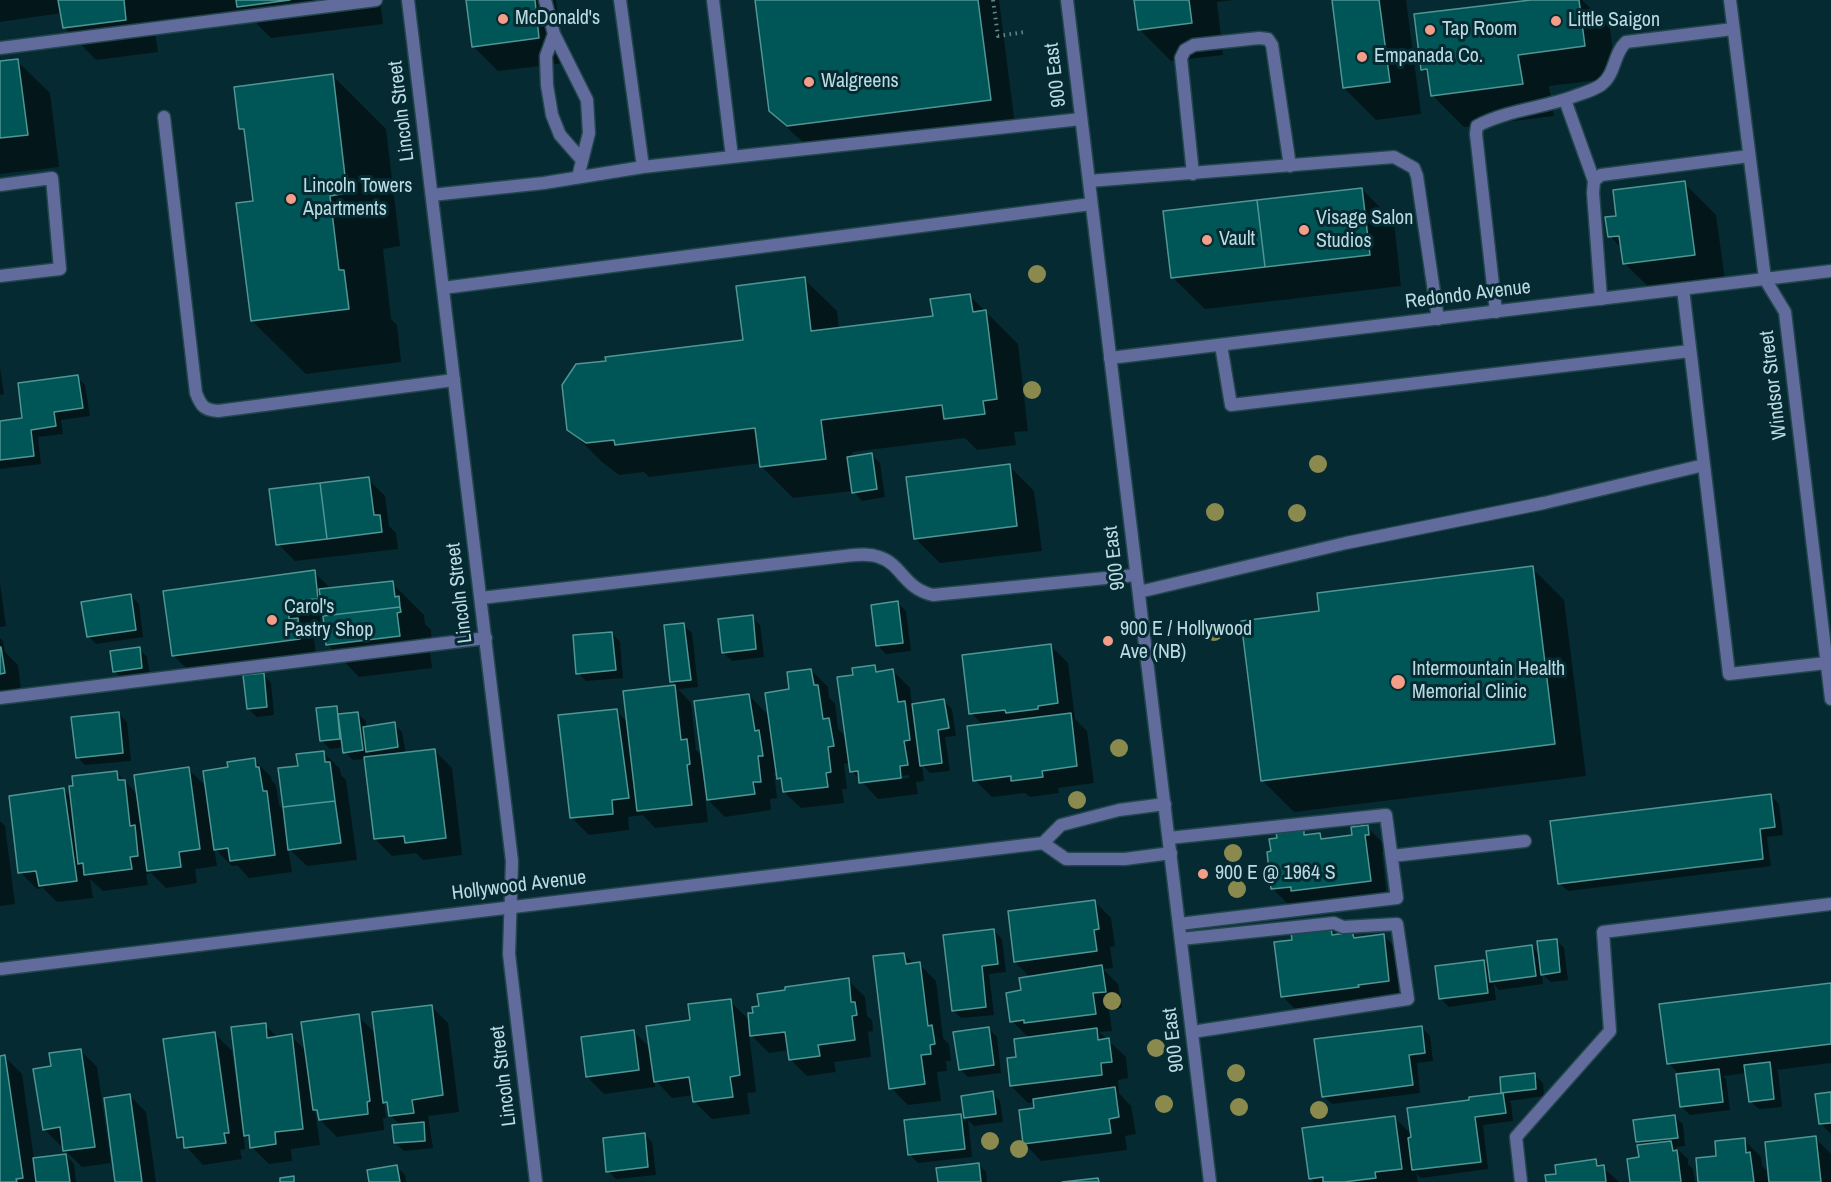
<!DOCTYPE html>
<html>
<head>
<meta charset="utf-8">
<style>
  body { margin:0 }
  canvas { display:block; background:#052a31 }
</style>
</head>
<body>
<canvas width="1831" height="1182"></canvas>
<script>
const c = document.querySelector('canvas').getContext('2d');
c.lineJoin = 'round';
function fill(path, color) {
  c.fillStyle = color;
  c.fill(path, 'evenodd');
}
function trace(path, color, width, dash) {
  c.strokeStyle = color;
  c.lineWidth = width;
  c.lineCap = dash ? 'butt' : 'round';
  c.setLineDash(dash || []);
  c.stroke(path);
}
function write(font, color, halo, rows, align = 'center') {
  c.font = font + ' "Archivo Narrow",sans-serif';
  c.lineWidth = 6;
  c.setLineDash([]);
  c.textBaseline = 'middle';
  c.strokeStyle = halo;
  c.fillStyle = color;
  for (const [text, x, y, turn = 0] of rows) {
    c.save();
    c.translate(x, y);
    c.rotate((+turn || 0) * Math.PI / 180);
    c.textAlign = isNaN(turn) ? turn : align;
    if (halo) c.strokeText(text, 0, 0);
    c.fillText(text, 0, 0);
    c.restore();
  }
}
const shadow = new Path2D(`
  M0,0H380L383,24L271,38L248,15L154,26L158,52L96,60L64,27L62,13L0,22Z
  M467,0H556L564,63L498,71L473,46Z
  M756,0H999L1015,125L813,150L796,136L770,111Z
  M1136,0H1234L1217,2L1223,55L1171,61L1139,29Z
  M1333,0H1406L1421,114L1376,120L1344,88Z
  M1544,0H1582L1610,28L1616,78L1549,86L1554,116L1464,127L1432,95L1430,76L1422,69Z
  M17,61L50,93L59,167L0,174V63Z
  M333,76L386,129L400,246L383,249L391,319L397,325L401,362L306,374L252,321L255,203L246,134L241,128Z
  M1684,183L1716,215L1726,287L1657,295L1624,263L1622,249L1610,236L1617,217Z
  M1362,189L1394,222L1401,286L1205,309L1172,277Z
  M804,279L837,311L839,329L934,318L970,296L1018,344L1028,431L1014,432L1016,445L977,450L965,438L852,452L853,457L872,455L880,463L885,497L862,501L853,491L793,498L761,466V463L649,477L644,472L619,475L602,462L569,429L745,342Z
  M0,368L4,394L0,395Z
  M77,377L85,385L90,416L61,420L63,434L38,437L41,464L0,469V422L24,420Z
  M1009,466L1034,491L1042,551L940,563L915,538Z
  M368,479L385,496L389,526L396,533L398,549L295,561L278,544Z
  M1532,568L1564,600L1586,776L1294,812L1262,780L1321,612Z
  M314,572L331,589L392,583L424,615L425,624L431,630L432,644H429L432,668L359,677L327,644L324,616L320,617L322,628L308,630L314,637L316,656L190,672L173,655Z
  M0,583L6,626L0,627Z
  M131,596L139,604L143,637L96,644L88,636Z
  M898,603L906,611L911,651L886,654L877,645Z
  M752,617L760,625L764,657L732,661L723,653Z
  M683,625L692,633L698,687L678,689L691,703L696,750L703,757L749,695L769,716L811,670L828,687L829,698L835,703L838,729L847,738L855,676L874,667L880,673L893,671L910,688L912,706L944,701L952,709L956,736L945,737L950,771L930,773L922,765L924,781L916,782L918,794L878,799L852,771L851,762L844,764L847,789H842L844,803L801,808L784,792L783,784L778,778L777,773H774L777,798L770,799L771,810L725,817L705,797L708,822L655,828L643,815L628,817L629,830L589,835L572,818L616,710L628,723L625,692L676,686L671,681ZM909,775V778L868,783L865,781Z
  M612,633L620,642L623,678L586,681L578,673Z
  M0,638L3,641L5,652L18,665L21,690L0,696Z
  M1051,646L1068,663L1075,719L1087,731L1094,783L1058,788L1059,793L1030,797L1025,793L992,797L975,780L983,725L971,713Z
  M139,649L147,657L150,676L123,679L114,671Z
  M263,674L271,683L274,715L257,717L248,709Z
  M336,708L343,715L357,713L366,721V728L394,724L402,732L406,754L435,751L452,768L462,855L423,860L416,853L392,856L375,839L366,759L353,760L345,752L344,747L330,749L321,740Z
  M118,713L127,722L131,761L85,765L77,757Z
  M323,752L340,769L341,775L346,780L357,860L307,866L288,848L292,872L249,878L237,865L232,866L214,848L217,866L195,869L197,883L166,888L151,873L146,874L148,885L103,891L90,879L93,898L57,902L43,888L37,889L20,872L64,790L72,798L116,772L138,795L188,769L207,787L230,769L254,760L271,777L272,781L276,785L279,805L285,811L299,767Z
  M1771,796L1779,804L1783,835L1767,837L1771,866L1568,891L1559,883Z
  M0,821L5,826L15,904L0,906Z
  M1367,827L1384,844L1385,851L1382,852L1387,897L1290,906L1273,889L1303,831L1308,836L1319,835L1325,840L1354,836Z
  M1094,901L1111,918L1115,946L1110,947L1113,968L1103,969L1118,984L1122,1008L1109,1010L1112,1031L1099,1032L1126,1057L1128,1078L1118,1080L1119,1093L1131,1106L1136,1134L1125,1136L1127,1150L1041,1161L1025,1144L1036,1109L1035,1102L1028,1103L1011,1086L1018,1059L1029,1038L1012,1021L1023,992L1031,978L1015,962Z
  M1330,928L1338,936L1352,934L1357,939L1383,935L1400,952L1406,998L1299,1013L1282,996L1294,942Z
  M994,931L1002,939L1006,972L989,974L994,1015L961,1018L953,1010Z
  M1556,940L1564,948L1568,980L1551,982L1542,974L1543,984L1499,990L1494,984L1496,1000L1449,1007L1441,999L1484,961L1489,967L1532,946L1540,955Z
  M904,954L914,964H919L936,981L943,1038L949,1044L951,1061H946L947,1071L937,1072L941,1101L908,1105L891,1088Z
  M848,980L865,997L867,1016L872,1020L873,1031L868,1032L871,1057L834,1062L836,1072L807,1076L790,1059L789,1050L769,1053L749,1033L756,1092L747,1093L750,1114L712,1119L695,1102L694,1095L672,1098L655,1080V1087L604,1094L587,1077L634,1032L651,1049L692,1021L730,1001L750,1021Z
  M1831,985V1063L1776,1070L1778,1071L1782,1107L1759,1109L1750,1101L1747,1073L1723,1076L1726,1079L1730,1110L1690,1115L1682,1107L1680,1075L1668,1063Z
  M431,1006L448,1023L459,1112L428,1116L433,1148L404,1151L395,1143L401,1126L390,1115L389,1106L384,1101L386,1118H383L384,1130L337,1137L320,1120L319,1114L315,1110L320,1145L291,1149L292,1161L269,1164L252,1147L251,1140L243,1132L245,1149L240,1150L242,1159L203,1165L178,1137L215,1034L232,1051L240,1111H243L265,1025L278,1038L291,1036L307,1052L358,1016L376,1034Z
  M1422,1028L1430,1036L1433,1061L1417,1063L1420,1093L1332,1104L1323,1096Z
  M989,1029L997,1037L1001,1073L968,1077L960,1069Z
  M80,1050L97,1067L111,1163L82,1167L65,1150L64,1146H61L44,1129L53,1068Z
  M0,1057H5L22,1074L34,1159L66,1155L74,1164L76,1182H0Z
  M1534,1075L1543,1083L1544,1096L1509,1101L1511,1103L1513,1121L1483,1125L1488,1169L1421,1178L1416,1173L1418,1182H1314L1310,1178L1395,1118L1412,1135L1471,1102L1470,1099L1505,1095L1503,1092Z
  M992,1093L1000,1101L1003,1122L974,1126L968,1120L972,1157L918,1163L910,1155L960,1116L966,1122L962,1097Z
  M1831,1094V1134L1821,1124Z
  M129,1095L146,1112L156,1182H117Z
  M1674,1116L1683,1124L1685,1146L1675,1147L1688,1159V1164L1693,1169L1695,1182H1631L1640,1159L1642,1146L1638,1142Z
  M644,1134L652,1142L656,1175L616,1179L608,1171Z
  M1815,1138L1831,1154V1182H1771Z
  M1744,1140L1761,1157L1762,1166L1767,1171L1768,1182H1700L1718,1157Z
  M1596,1161L1619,1182H1548L1557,1175Z
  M978,1164L986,1172L987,1182H940Z
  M397,1167L405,1175L406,1182H370Z`);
const building = new Path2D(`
  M58,0H124L126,20L63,28Z
  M236,0H290L237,7Z
  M466,0H535L539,38L472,47Z
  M755,0H978L991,100L787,126L769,111Z
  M1134,0H1189L1192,23L1138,30Z
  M1332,0H1379L1390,82L1343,88Z
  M1531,0H1579L1585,46L1518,55L1523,84L1431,96L1427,69L1421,70L1414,14Z
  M18,59L28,135L0,138V61Z
  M333,74L347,193L330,196L339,270H344L349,309L251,321L236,203L253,201L244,129H239L234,87Z
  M1685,181L1695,255L1623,264L1619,236L1608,237L1605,217L1616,216L1613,190Z
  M1362,188L1370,255L1265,267L1257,200Z
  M1257,200L1265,267L1171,278L1163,211Z
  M805,277L811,331L933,316L930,299L970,294L973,312L986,310L997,399L983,401L985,414L944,419L942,405L821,420L826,459L760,467L755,428L615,445L614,440L586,443L567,430L562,385L576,364L606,361L605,357L743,340L736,286Z
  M78,375L83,408L54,412L56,426L31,430L34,456L0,460V421L22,418L18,383Z
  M872,453L877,489L852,493L847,457Z
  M1010,464L1017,526L914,539L906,477Z
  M369,477L374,515H380L382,532L327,539L320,483Z
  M320,483L327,539L276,545L269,489Z
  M1533,566L1555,744L1261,781L1241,621L1319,611L1317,593Z
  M315,570L318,599L304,600L306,612L289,614V619L298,618L300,639L172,656L163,591Z
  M393,581L395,597L399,596L400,607L323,616L319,589Z
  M131,594L136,630L87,637L81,602Z
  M898,601L903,643L876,646L871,605Z
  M400,607L401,612L397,613L400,636L326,645L323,616Z
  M753,615L756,649L722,653L718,619Z
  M684,623L691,680L670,682L664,625Z
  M612,632L616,670L576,674L573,635Z
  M1051,644L1058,703L1038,706V709L1006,713L1005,710L969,714L962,655Z
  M0,647H1L5,673L0,674Z
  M140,647L142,668L113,672L110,651Z
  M875,665L876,672L893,669L898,702L905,701L910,740L904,741L908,765L900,766L901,778L859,783L858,771L850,772L837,677L853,675L852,668Z
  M811,669L814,685H818L823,719L829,718L834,746L828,747L831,772L826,773L828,787L783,792L781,778L777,779L765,693L789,689L787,672Z
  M264,673L267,707L247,709L243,675Z
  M675,685L681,740L687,739L690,764L687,765L692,805L637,811L623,691Z
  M749,694L755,731L759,730L763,756H758L761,782H753L755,794L707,800L694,701Z
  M944,699L949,728L938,730L942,763L920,766L912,704Z
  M337,706L340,739L320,741L316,708Z
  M617,709L629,798L612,800L613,814L570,818L558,715Z
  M119,712L123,753L76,758L71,717Z
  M358,712L363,750L343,753L338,714Z
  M1071,713L1077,766L1042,771L1043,777L1011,781V776L973,781L967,726Z
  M395,722L398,747L366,752L363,727Z
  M435,749L446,838L405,843L404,836L374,839L364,757Z
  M324,751L325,762H330L335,801L283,807L278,768L298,766L296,754Z
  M255,758L256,767H259L263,791H267L275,855L230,861L228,848L214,850L203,771L228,767L227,762Z
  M189,767L200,849L179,852L181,867L147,871L134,775Z
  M117,771L118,780H125L130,826L135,825L138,856L130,857L132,869L84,875L83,863L78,864L69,786H73L72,776Z
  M64,788L77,881L39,886L36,871L18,873L9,796Z
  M1771,794L1775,827L1760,829L1763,859L1558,884L1550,821Z
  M335,801L341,843L288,850L283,807Z
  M1368,825L1369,835H1365L1371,881L1291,891V887L1271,889L1267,852L1271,851L1269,839L1277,838L1276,833L1304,830V835L1320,833L1321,839L1352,835L1351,827Z
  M1095,900L1099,929L1094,930L1097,951L1014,962L1008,911Z
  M1331,927L1332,935L1352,932L1354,938L1384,934L1389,981L1358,985L1359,987L1281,997L1274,942L1292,940L1291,932Z
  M994,929L998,964L982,966L986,1007L952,1011L943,935Z
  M1557,939L1560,972L1541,975L1537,941Z
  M1532,945L1536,976L1490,982L1486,951Z
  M904,953L906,964L920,962L928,1026L932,1025L935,1044L930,1045L931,1054L921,1055L925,1084L889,1089L873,956Z
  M1484,960L1488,993L1439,999L1435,966Z
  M1102,965L1106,992L1093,993L1096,1014L1024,1023V1020L1010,1022L1006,993L1021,990L1019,978Z
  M849,978L851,1002H855L857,1015L852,1016L855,1040L818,1045L820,1056L789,1060L785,1032L750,1036L748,1013H753L752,1007L759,1006L757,994L785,990V987Z
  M1831,983V1044L1667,1064L1659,1004Z
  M731,999L740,1075L730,1077L733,1097L693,1102L689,1077L654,1082L646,1026L690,1020L688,1004Z
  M432,1005L443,1095L412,1100L414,1113L389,1116L387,1102L383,1103L372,1012Z
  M359,1014L370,1101L367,1102L368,1114L319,1120L317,1110H313L301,1022Z
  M266,1023L267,1038L292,1034L303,1129L275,1132L276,1144L250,1148L249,1135L244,1136L231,1027Z
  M1422,1026L1425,1053L1409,1055L1413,1085L1322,1097L1314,1039Z
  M989,1027L994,1065L959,1070L953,1032Z
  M1097,1028L1098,1040L1109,1038L1112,1062L1101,1063L1102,1075L1010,1086L1007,1058L1016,1057L1014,1039Z
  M634,1030L639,1070L586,1077L581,1037Z
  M215,1032L229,1133H224L226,1143L184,1148L183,1137L177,1138L163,1039Z
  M81,1049L95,1147L63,1151L60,1127L43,1130L33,1069L51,1066L49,1053Z
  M5,1055L23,1178L16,1179L17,1182H0V1056Z
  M1770,1062L1774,1099L1749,1102L1744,1065Z
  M1719,1069L1723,1102L1680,1107L1676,1074Z
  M1535,1073L1536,1089L1501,1093L1500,1077Z
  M1115,1087L1119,1117L1109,1119L1111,1133L1023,1144L1019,1110L1034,1108L1033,1099Z
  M993,1091L996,1114L964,1118L961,1096Z
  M1831,1092V1123L1819,1124L1815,1094Z
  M1503,1093L1506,1113L1475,1117L1481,1162L1412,1170L1408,1138L1411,1137L1407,1108L1469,1100V1097Z
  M130,1094L142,1182H115L104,1098Z
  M961,1114L965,1149L908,1155L904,1120Z
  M1675,1115L1678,1138L1636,1142L1633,1120Z
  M1395,1116L1402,1169L1375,1172L1376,1178L1344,1182H1323V1177L1309,1179L1302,1128Z
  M424,1122L425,1141L394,1143L392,1125Z
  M645,1133L648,1167L606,1172L603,1138Z
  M1816,1136L1821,1182H1769L1765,1142Z
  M1745,1138L1746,1153L1750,1152L1754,1182H1698L1696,1158L1716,1156L1715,1141Z
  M1671,1141L1673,1151L1677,1150L1681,1182H1630L1627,1159L1639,1157L1637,1145Z
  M66,1154L70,1182H36L33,1158Z
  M1596,1159L1597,1166L1604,1165L1606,1182H1546L1545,1175L1556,1174L1555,1165Z
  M979,1163L981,1182H938L936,1168Z
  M397,1165L400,1182H369L367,1170Z
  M294,1176V1182H280V1178Z
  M1098,1178L1099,1182H1062Z`);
const path = new Path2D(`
  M993,0L998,36L1025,32`);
const service = new Path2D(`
  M545,0L554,34L587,100L589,133L578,177
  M713,0L732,157L1081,119
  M554,34L546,56L547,85L552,115L560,135L582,160
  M0,48L376,0
  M1565,100L1594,181
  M164,117L196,393C201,406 204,410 218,411L454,380
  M643,167L732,157
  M1193,174L1181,58L1185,50L1194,45L1259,38L1268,39L1272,45L1290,166
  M1089,181L1394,157L1414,168L1417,176L1438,319
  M0,185L52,178L60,269L0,276
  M432,195L544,183L643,167L620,0
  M443,288L1091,204
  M1683,289L1729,674L1826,663
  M1601,299L1593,193L1594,181L1601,175L1749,156
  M1496,312L1476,134L1477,126C1507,110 1543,108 1575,96C1583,93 1594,90 1601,85C1616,74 1613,54 1626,42L1733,29
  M1221,345L1231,405L1690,351
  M1139,592L1346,543L1544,503L1704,465
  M481,598L845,556C856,555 868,553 879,557C902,564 903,588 933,595L1136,575
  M0,698L486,638
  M1169,838L1386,815L1397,898L1179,924
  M1392,856L1525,841
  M1181,939L1334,923L1343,927L1397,924L1408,999L1192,1032
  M1521,1182L1516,1137L1610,1031L1603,932L1831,904`);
const minor = new Path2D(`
  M408,0L512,861L509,954L536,1182
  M1730,0L1765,279L1785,312L1831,699
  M1110,358L1831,271
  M1043,843L1066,859H1125L1171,853
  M0,969L1043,843L1061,825L1119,810L1165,804`);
const tertiary = new Path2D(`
  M1067,0L1210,1182`);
const trees = [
  [1037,274],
  [1032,390],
  [1318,464],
  [1215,512],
  [1297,513],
  [1214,632],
  [1119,748],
  [1077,800],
  [1233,853],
  [1237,889],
  [1112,1001],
  [1156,1048],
  [1236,1073],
  [1164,1104],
  [1239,1107],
  [1319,1110],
  [990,1141],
  [1019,1149]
];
const markers = [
  [503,19,6,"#f49e89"],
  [1556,21,6,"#f49e89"],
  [1430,30,6,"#f49e89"],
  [1362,57,6,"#f49e89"],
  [809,82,6,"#f49e89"],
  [291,199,6,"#f49e89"],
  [1304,230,6,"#f49e89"],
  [1207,240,6,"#f49e89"],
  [272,620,6,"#f49e89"],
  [1108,641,6,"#f49e89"],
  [1398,682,8,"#f49e89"],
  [1203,874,6,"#f49e89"]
];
const poiNames = [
  ["McDonald's",515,19],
  ["Little Saigon",1568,21],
  ["Tap Room",1442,30],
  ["Empanada Co.",1374,57],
  ["Walgreens",821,82],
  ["Lincoln Towers",303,187],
  ["Apartments",303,210],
  ["Visage Salon",1316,219],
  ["Studios",1316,242],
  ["Vault",1219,240],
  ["Carol's",284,608],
  ["Pastry Shop",284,631],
  ["900 E / Hollywood",1120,630],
  ["Ave (NB)",1120,653],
  ["Intermountain Health",1412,670],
  ["Memorial Clinic",1412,693],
  ["900 E @ 1964 S",1215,874]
];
const streetNames = [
  ["900 East",1056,75,-97],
  ["Lincoln Street",402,111,-97],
  ["Redondo Avenue",1468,295,-7],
  ["Windsor Street",1774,385,-97],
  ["900 East",1115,558,-97],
  ["Lincoln Street",460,593,-97],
  ["Hollywood Avenue",519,886,-7],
  ["900 East",1174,1040,-97],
  ["Lincoln Street",504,1076,-97]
];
fill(shadow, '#0007');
fill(building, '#005656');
trace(building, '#509695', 1.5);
trace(service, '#22464d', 15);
trace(minor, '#22464d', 15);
trace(tertiary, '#22464d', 15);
trace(path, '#64878e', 4, [1.5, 4.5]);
trace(service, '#626c9c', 12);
trace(minor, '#626c9c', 12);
trace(tertiary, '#626c9c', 12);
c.fillStyle = '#8b8a4e';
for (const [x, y] of trees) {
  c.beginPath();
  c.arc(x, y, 9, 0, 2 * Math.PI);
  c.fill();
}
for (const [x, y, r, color] of markers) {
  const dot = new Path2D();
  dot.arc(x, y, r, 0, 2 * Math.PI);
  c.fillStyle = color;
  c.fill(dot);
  trace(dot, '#052a31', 2);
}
write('20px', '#bbdbe3', '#052a31', poiNames, 'left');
write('20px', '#bbdbe3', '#052a31', streetNames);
</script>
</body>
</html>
